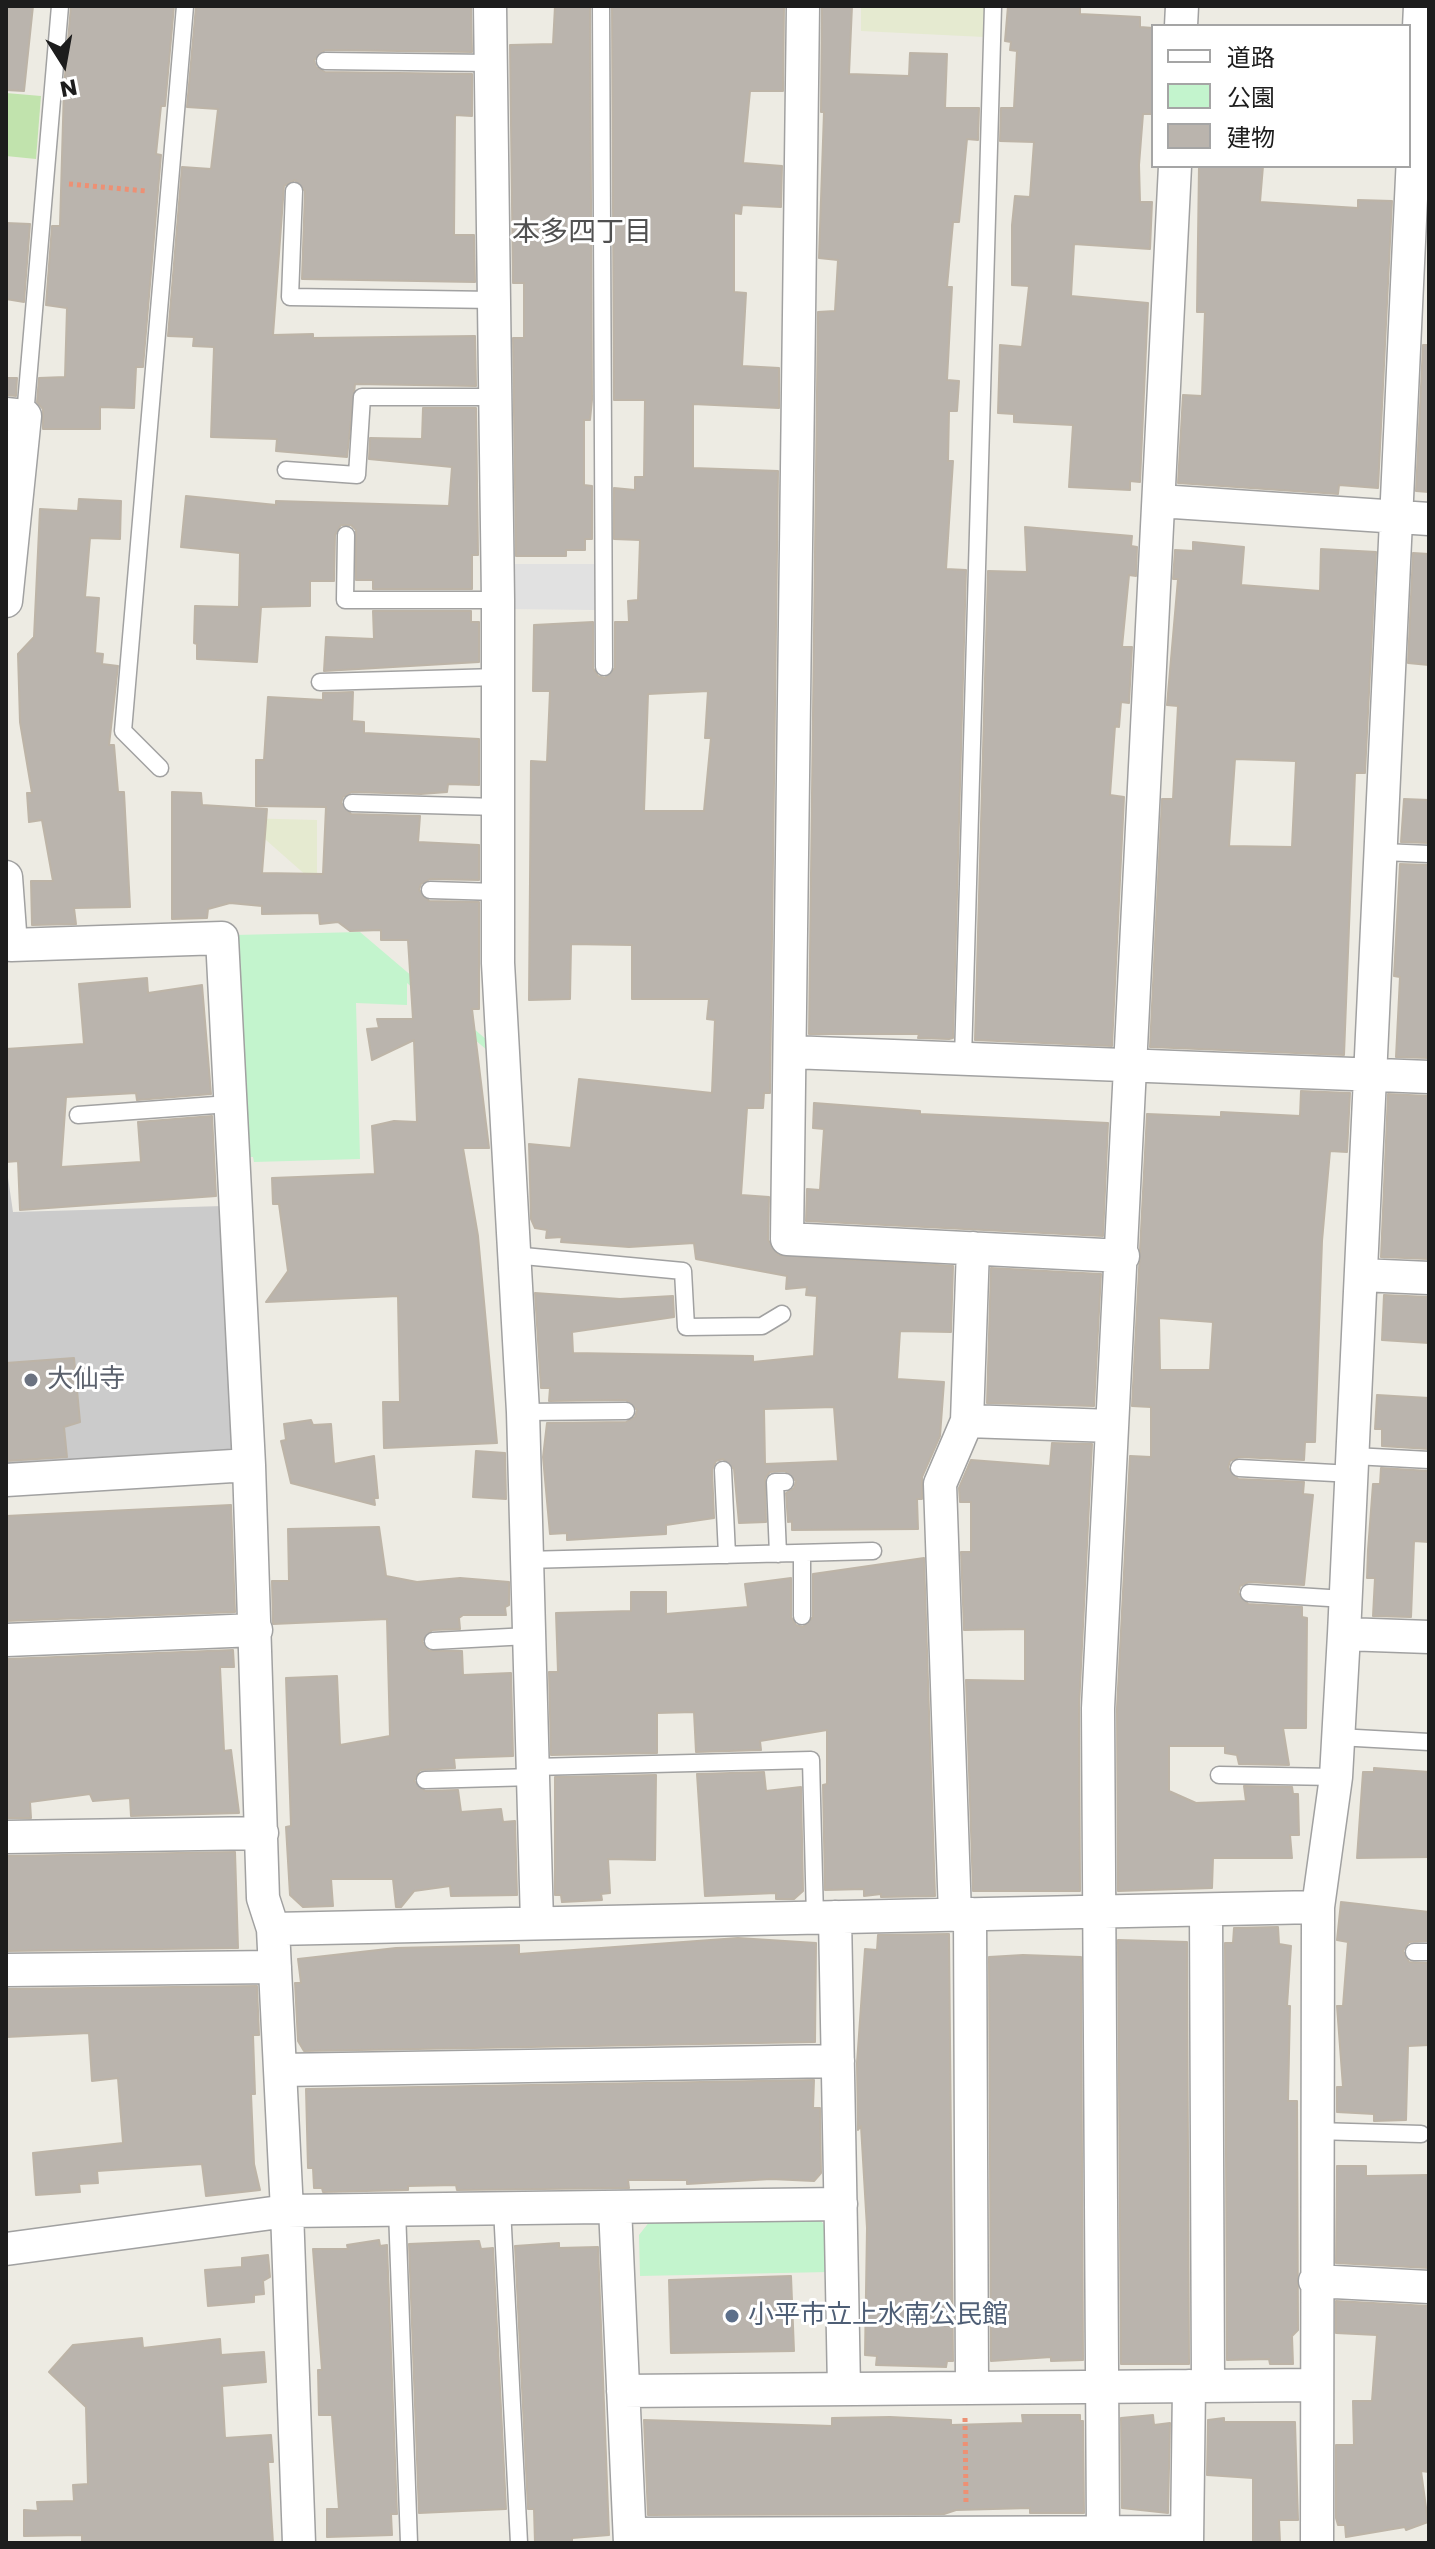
<!DOCTYPE html>
<html>
<head>
<meta charset="utf-8">
<style>
  body { margin:0 }
  #map { position:relative; width:1435px; height:2549px; overflow:hidden; background:#edebe3; font-family:Poppins,"Noto Sans JP",sans-serif }
  canvas { display:block }
  .frame { position:absolute; inset:0; border:8px solid #1d1d1d; pointer-events:none }
  .legend { position:absolute; left:1151px; top:24px; width:260px; height:144px; box-sizing:border-box; background:#fff; border:2px solid #a5a5a5; margin:0; padding:10px 14px; list-style:none; font-size:24px; color:#1d1d1d }
  .legend li { display:flex; align-items:center; gap:16px; height:40px }
  .legend b { width:40px; border:2px solid #a5a5a5 }
  .north { position:absolute; left:24px; top:24px; width:80px; height:80px; -webkit-text-stroke:6px #fff; paint-order:stroke; rotate:169deg; font-size:22px; font-weight:700; line-height:32px; text-align:center; color:#1d1d1d }
  .north::after { content:''; display:block; margin:auto; width:28px; height:36px; background:#1d1d1d; clip-path:polygon(50% 0,100% 100%,50% 72%,0 100%) }
</style>
</head>
<body>
<div id="map">
<canvas width="1435" height="2549"></canvas>
<div class="frame"></div>
<ul class="legend">
<li><b style="height:10px;background:#fff"></b>道路</li>
<li><b style="height:22px;background:#c3f4cd"></b>公園</li>
<li><b style="height:22px;background:#bab4ad"></b>建物</li>
</ul>
<div class="north">N</div>
</div>
<script>
const c = document.querySelector('canvas').getContext('2d');
c.lineJoin = 'round';
function fill(path, color) {
  c.fillStyle = color;
  c.fill(path, 'evenodd');
}
function trace(path, color, width, dash) {
  c.strokeStyle = color;
  c.lineWidth = width;
  c.lineCap = dash ? 'butt' : 'round';
  c.setLineDash(dash || []);
  c.stroke(path);
}
function write(font, color, halo, rows, align = 'center') {
  c.font = font + ' Poppins,"Noto Sans JP",sans-serif';
  c.lineWidth = 6;
  c.setLineDash([]);
  c.textBaseline = 'middle';
  c.strokeStyle = halo;
  c.fillStyle = color;
  for (const [text, x, y, turn = 0] of rows) {
    c.save();
    c.translate(x, y);
    c.rotate((+turn || 0) * Math.PI / 180);
    c.textAlign = isNaN(turn) ? turn : align;
    if (halo) c.strokeText(text, 0, 0);
    c.fillText(text, 0, 0);
    c.restore();
  }
}
const religious = new Path2D(`
  M6,1164L13,1212L223,1206L240,1456L6,1471Z`);
const farmland = new Path2D(`
  M861,6H985L984,37L861,31Z
  M241,818L317,820V885Z`);
const grass = new Path2D(`
  M6,93L41,96L36,159L6,156Z`);
const park = new Path2D(`
  M360,932L487,1040V1050L407,983V1005L356,1003L360,1159L254,1162L253,1157H246L235,935Z
  M819,2218L829,2232L828,2272L640,2276L639,2235L650,2221Z`);
const parking = new Path2D(`
  M507,564H595V610L507,609Z`);
const building = new Path2D(`
  M6,6H33L24,91L6,90Z
  M71,6H174L165,106H161L156,154L161,155L143,367H136L134,408L100,407V429H43V409L37,402L39,378L65,377L67,308L46,305L52,226H60L64,87Z
  M196,6H471L472,52L325,50L314,60L316,67L325,72L472,74V116L455,115L454,235H474L475,282L302,279L305,191L295,180L284,186L273,335L313,334V338L475,336L476,386L355,384L347,457L276,451L277,439L211,437L214,347L193,346L194,337L168,336L182,167L211,169L218,109L187,107Z
  M555,6H590L592,400L590,420H584V485L592,486V539H585V550H566V556H516L513,338H524V283H513L510,45L553,44Z
  M612,6H784L783,91H750L743,163L782,166L781,207L742,205L741,214L734,213V292L746,293L742,366L779,368V408L693,404V468L778,471L770,1093H764L763,1108H747L741,1195L769,1197L768,1240L778,1255L953,1266L951,1332L900,1331L897,1379L944,1382L940,1436L922,1477V1499H917L918,1529L792,1530V1521L788,1522L786,1493L794,1488L796,1481L785,1471L770,1472L765,1478L766,1522L739,1523L734,1469L723,1459L716,1461L712,1470L714,1518L666,1525V1534L567,1540V1533L550,1534L543,1457L547,1423L626,1422L635,1417L637,1410L626,1400L549,1401L550,1388H541L535,1293L620,1299L673,1296L674,1317L572,1332L573,1353L753,1356V1362L814,1356L817,1296L806,1295L807,1287L786,1289L787,1276L696,1259L694,1243L629,1247L561,1242L562,1237L546,1238L547,1230L535,1228L531,1219L529,1144L571,1148L579,1079L712,1093L715,1020L707,1019L709,999H632V945L571,944L570,999L529,1000L531,761L547,762L550,691H533L534,625L593,622V668L598,676L605,678L615,668V622H629L628,601L638,600L640,540L614,539V488L635,490V477H644L645,400H614ZM708,691L705,738H711L704,811H644L648,694ZM834,1407L838,1461L765,1464L764,1409Z
  M822,6H852L849,74L909,76L910,53L947,54L945,108H979L978,140L967,139L959,222H953L947,287H952L947,380L959,381L957,411H949L948,461H953L946,569L966,570L953,1038L949,1039L918,1038L919,1034H809L818,312L835,311L838,260L819,258L824,112H821Z
  M1008,6H1080V14L1140,17V27L1153,28V114H1143L1139,165L1140,202H1152L1150,249L1074,244L1071,296L1148,303L1140,482L1130,481V490L1069,487L1073,425L1014,422V414L998,413L1000,345L1022,347L1029,286L1012,285V225L1015,196L1030,197L1034,142L1000,141L1001,108H1014L1017,51L1010,50L1011,42L1005,41Z
  M1199,166H1263L1260,202L1358,208V200L1392,201L1378,488L1339,485L1338,494L1178,483L1183,395L1202,396L1205,312H1197Z
  M6,223L30,224L24,302L6,299Z
  M1423,345H1429V492L1416,491Z
  M6,378H17L16,396L6,395Z
  M423,408H476L478,555H472V589H373V580H356V530L351,525H341L335,535L334,581H310V606L261,607L257,662L197,659V644L194,643L195,606L239,607L240,553L181,547L186,496L276,505V501L449,506L452,467L369,459L370,438L422,439Z
  M79,499L121,501L120,539L90,538L85,597L99,598L95,653L103,654L102,664L118,666L109,745H114L118,792H124L130,907L74,908L76,924L32,925L31,881H53L42,820L29,822L27,793H32L20,722L18,654L34,637L40,509L78,511Z
  M1025,527L1132,536L1131,546L1137,547L1136,576L1129,575L1122,647H1132L1129,703L1121,702L1119,727L1115,726L1110,795L1124,797L1112,1046L975,1040L988,571L1027,572Z
  M1193,542L1244,547L1241,585L1320,591L1321,549L1376,552L1365,773H1355L1344,1055L1150,1047L1162,799H1173L1178,706L1167,705L1178,579H1173L1175,550L1193,551ZM1235,759L1296,761L1292,847L1229,846Z
  M1413,553L1429,554V665L1408,663Z
  M373,611H471V622H479V662L324,671L326,637L374,639Z
  M353,692L352,721L364,722V733L479,739V785L448,784L447,792L421,794L352,792L343,797L341,803L351,814L420,816L418,842L479,845V880L430,879L421,884L419,890L429,901L479,902V1009H472L489,1148H463L478,1236L497,1443L384,1448L383,1402H400L398,1296L266,1302L288,1271L279,1204H273L272,1178L375,1174L372,1126L394,1121L417,1122L414,1040L372,1060L367,1029L379,1028L377,1019H413L408,940H381V930L350,931L338,922L320,924L319,913L262,914V906L230,903L208,909L207,918L172,919V792L201,793L202,805L267,809L262,873L323,874L326,807L256,806V760H264L268,697L323,700V693Z
  M1404,799L1429,800V843L1401,842Z
  M1400,864L1429,865V1058L1396,1057L1400,977L1394,976Z
  M147,978L148,993L202,985L211,1094L137,1100L136,1093L66,1097L61,1167L141,1162L138,1122L212,1116L216,1196L20,1210L18,1161L6,1162V1049L84,1044L79,984Z
  M1301,1091L1350,1093L1347,1152L1330,1151L1322,1241L1315,1442H1305L1304,1460L1239,1457L1230,1461L1228,1468L1238,1479L1304,1482L1303,1494L1313,1495L1304,1585L1249,1582L1240,1586L1238,1593L1248,1604L1302,1607V1617L1307,1618L1306,1728H1283L1289,1765L1239,1764L1237,1755L1225,1753V1746H1169V1791L1196,1803L1246,1801L1244,1786L1292,1787L1293,1794H1298L1299,1835H1290L1292,1858H1213L1212,1888L1118,1891L1117,1708L1130,1456L1151,1457V1407L1132,1406L1147,1114L1221,1117V1112L1300,1116ZM1159,1318L1213,1322L1210,1370H1160Z
  M1388,1094L1429,1096V1259L1381,1257Z
  M814,1103L920,1111V1114L1108,1123L1103,1236L806,1221L807,1189L820,1190L824,1129L813,1128Z
  M991,1268L1101,1274L1094,1406L987,1403Z
  M1384,1295L1429,1297V1343L1382,1340Z
  M74,1358L80,1422L64,1427L67,1457L6,1461V1363Z
  M1377,1395L1429,1398V1449L1382,1446V1429H1375Z
  M311,1420L313,1425L331,1424L334,1464L374,1456L378,1498H374L375,1505L291,1483L281,1441L286,1440L284,1424Z
  M1052,1443L1092,1444L1079,1707L1080,1891H973L966,1680L1025,1681V1629L964,1630L961,1552H971V1502H960L959,1488L971,1460L1050,1466Z
  M476,1451L505,1453L506,1499L473,1497Z
  M1381,1468L1429,1471V1542L1414,1541L1411,1617L1373,1616L1375,1578H1367L1368,1550L1373,1484H1380Z
  M231,1505L235,1612L6,1621V1516Z
  M379,1527L386,1576L417,1582L460,1578L509,1582V1605L505,1607L506,1615H463L459,1618L460,1629L432,1630L422,1641L429,1651H462L463,1675L511,1673L513,1756L454,1758L455,1768L420,1770L414,1781L425,1791L458,1790L461,1812L501,1809L503,1822L515,1821L517,1895L451,1896L450,1886L414,1891L401,1907H396L393,1879H331L333,1906L303,1907L290,1895L286,1827L291,1826L286,1678L337,1676L340,1745L390,1736L387,1619L273,1624L272,1581H289L288,1529Z
  M924,1558L935,1896L881,1897V1894L864,1896V1889L825,1890L823,1785L827,1784V1730L760,1741L761,1750L696,1752L694,1712L657,1713V1753L551,1755L549,1672H558L556,1613L631,1611V1592H666V1614L748,1607L745,1584L791,1578V1617L796,1625L803,1627L813,1617V1574Z
  M233,1650L234,1667H220L224,1751L231,1750L239,1813L131,1816L130,1798L93,1801L90,1794L30,1802L31,1818H6V1659Z
  M1374,1768L1429,1772V1857L1357,1858L1363,1772H1374Z
  M764,1772L766,1791L801,1787L803,1891L794,1899H776V1893L705,1896L697,1774Z
  M656,1775L655,1860L608,1859L610,1893L601,1894L602,1900L562,1902L561,1895H555V1777Z
  M235,1852L238,1948L6,1951V1856Z
  M1341,1902L1429,1912V1941L1409,1942L1403,1951L1409,1962L1429,1963V2045L1408,2046L1406,2120L1374,2121V2114L1337,2112V2087H1343L1337,2006H1343L1348,1942L1337,1940Z
  M1278,1927L1279,1944L1291,1946L1287,2006H1290L1288,2101H1297L1298,2330L1292,2336L1293,2364H1270L1269,2359L1227,2360L1225,1943H1233L1234,1928Z
  M949,1934L953,2361H947L946,2367L876,2365L877,2356L865,2355L867,2228L861,2126L858,2130L857,2063L865,1949L877,1950L878,1935Z
  M738,1938L816,1943L815,2042L304,2051L298,2041L295,1983H301L298,1959L396,1948L519,1945V1954Z
  M1118,1940L1187,1942L1189,2364H1121Z
  M1023,1955L1081,1957L1083,2360L1051,2361V2357L991,2361L989,1957Z
  M257,1986L259,2035H253L255,2094H251L254,2164L260,2190L206,2196L202,2164L97,2171L98,2183L79,2184L80,2192L36,2195L33,2153L123,2143L118,2078L92,2081L89,2033L6,2037V1989Z
  M814,2080L813,2108H820L821,2173L814,2181L771,2179L687,2184V2180H628L629,2188L457,2190L456,2185L408,2186V2190L323,2192L322,2188H314L313,2168H308L306,2089Z
  M1337,2166H1366V2176L1429,2175V2268L1336,2263Z
  M379,2240L380,2246L387,2245L397,2514H391L392,2535L327,2537V2509H339L332,2415H319L318,2370H322L313,2249H348L347,2245Z
  M479,2241L481,2249L493,2248L506,2509L419,2513L409,2244Z
  M559,2243V2248L598,2247L609,2535L572,2538V2543H535L534,2509H528L515,2246Z
  M268,2255L270,2277L263,2281L264,2294L254,2295V2302L208,2306L205,2270L242,2267V2258Z
  M791,2276L794,2351L671,2353L669,2280Z
  M1336,2301L1429,2306V2472L1421,2471L1428,2522L1406,2530L1405,2527L1346,2537L1345,2525H1338L1336,2518V2445H1354L1353,2401H1372L1377,2335L1336,2333Z
  M142,2338L143,2348L220,2339L221,2355L264,2352L266,2382L222,2386L225,2438L271,2435L273,2462H268L273,2543H82V2535L24,2536V2510L38,2511L37,2502L74,2501L73,2485L88,2484L86,2407L49,2372L73,2345Z
  M1022,2415H1080V2421H1083L1084,2513H1030V2508L956,2510L944,2514L648,2515L644,2420L832,2426V2418L890,2417L951,2420V2425L1023,2423Z
  M1153,2415L1154,2425L1170,2423L1168,2513L1122,2508L1121,2418Z
  M1224,2418V2422H1295L1298,2520H1279L1280,2543H1253V2478L1207,2475L1208,2420Z`);
const path = new Path2D(`
  M69,184L146,191
  M965,2418L966,2504`);
const lane = new Path2D(`
  M601,6L604,667
  M325,61L490,63
  M294,191L290,297L494,300
  M25,416L60,6
  M286,470L357,475L362,397H495
  M346,535L345,600H498
  M320,682L498,677
  M160,768L123,731L185,6
  M352,803L498,807
  M1383,852L1429,854
  M430,890L497,892
  M963,1059L993,6
  M78,1115L229,1104
  M513,1255L683,1271L686,1327L762,1326L782,1314
  M523,1412L626,1411
  M1354,1456L1429,1460
  M1239,1468L1353,1474
  M723,1470L727,1555
  M802,1553V1616
  M778,1554L775,1482H785
  M525,1560L873,1551
  M1249,1593L1345,1599
  M433,1641L528,1636
  M1338,1737L1429,1742
  M534,1767L811,1760L815,1918
  M1219,1775L1336,1777
  M425,1780L534,1777
  M1414,1952H1429
  M1316,2131L1421,2134
  M502,2208L519,2543
  M397,2210L409,2543`);
const street = new Path2D(`
  M490,6L498,600V963L523,1412L537,1923
  M803,6L787,1239L1123,1256
  M1181,26L1182,6
  M6,414L25,416L6,601
  M1159,501L1429,519
  M6,877L11,945L222,938L249,1465L263,1898L273,1929L287,2211L299,2543
  M791,1052L1429,1077
  M1361,1275L1429,1278
  M967,1421L1112,1426
  M6,1480L249,1465
  M1344,1634L1429,1637
  M6,1640L256,1630
  M6,1837L262,1833
  M1206,1910L1208,2386
  M970,1914L972,2388
  M955,1915L940,1484L967,1421L973,1248
  M835,1917L844,2389
  M273,1929L1318,1907
  M6,1970L275,1967
  M280,2070L838,2061
  M615,2207L630,2543
  M6,2249L287,2211L841,2204
  M1315,2281L1429,2287
  M623,2391L1315,2385
  M1103,2532L1098,1708L1175,166
  M630,2534L1187,2532
  M1187,2543L1189,2386
  M1317,2543L1318,1907L1336,1777L1344,1634L1420,6`);
const markers = [
  [31,1380,8,"#6b7280"],
  [732,2316,8,"#5c6f8a"]
];
const worshipNames = [
  ["大仙寺",47,1380]
];
const serviceNames = [
  ["小平市立上水南公民館",748,2316]
];
const neighbourhoodNames = [
  ["本多四丁目",582,234]
];
fill(religious, '#cbcbcb');
fill(farmland, '#e5ead0');
fill(grass, '#c1e3ad');
fill(park, '#c3f4cd');
fill(parking, '#e1e1e1');
fill(building, '#bab4ad');
trace(building, '#bdb4a7', 2);
trace(lane, '#a1a1a1', 19);
trace(street, '#a1a1a1', 35);
trace(path, '#ed9074', 5, [4, 4]);
trace(lane, '#fff', 16);
trace(street, '#fff', 32);
for (const [x, y, r, color] of markers) {
  const dot = new Path2D();
  dot.arc(x, y, r, 0, 2 * Math.PI);
  c.fillStyle = color;
  c.fill(dot);
  trace(dot, '#fff', 3);
}
write('26px', '#5b616d', '#fff', worshipNames, 'left');
write('26px', '#4e5e75', '#fff', serviceNames, 'left');
write('28px', '#505050', '#fff', neighbourhoodNames);
</script>
</body>
</html>
